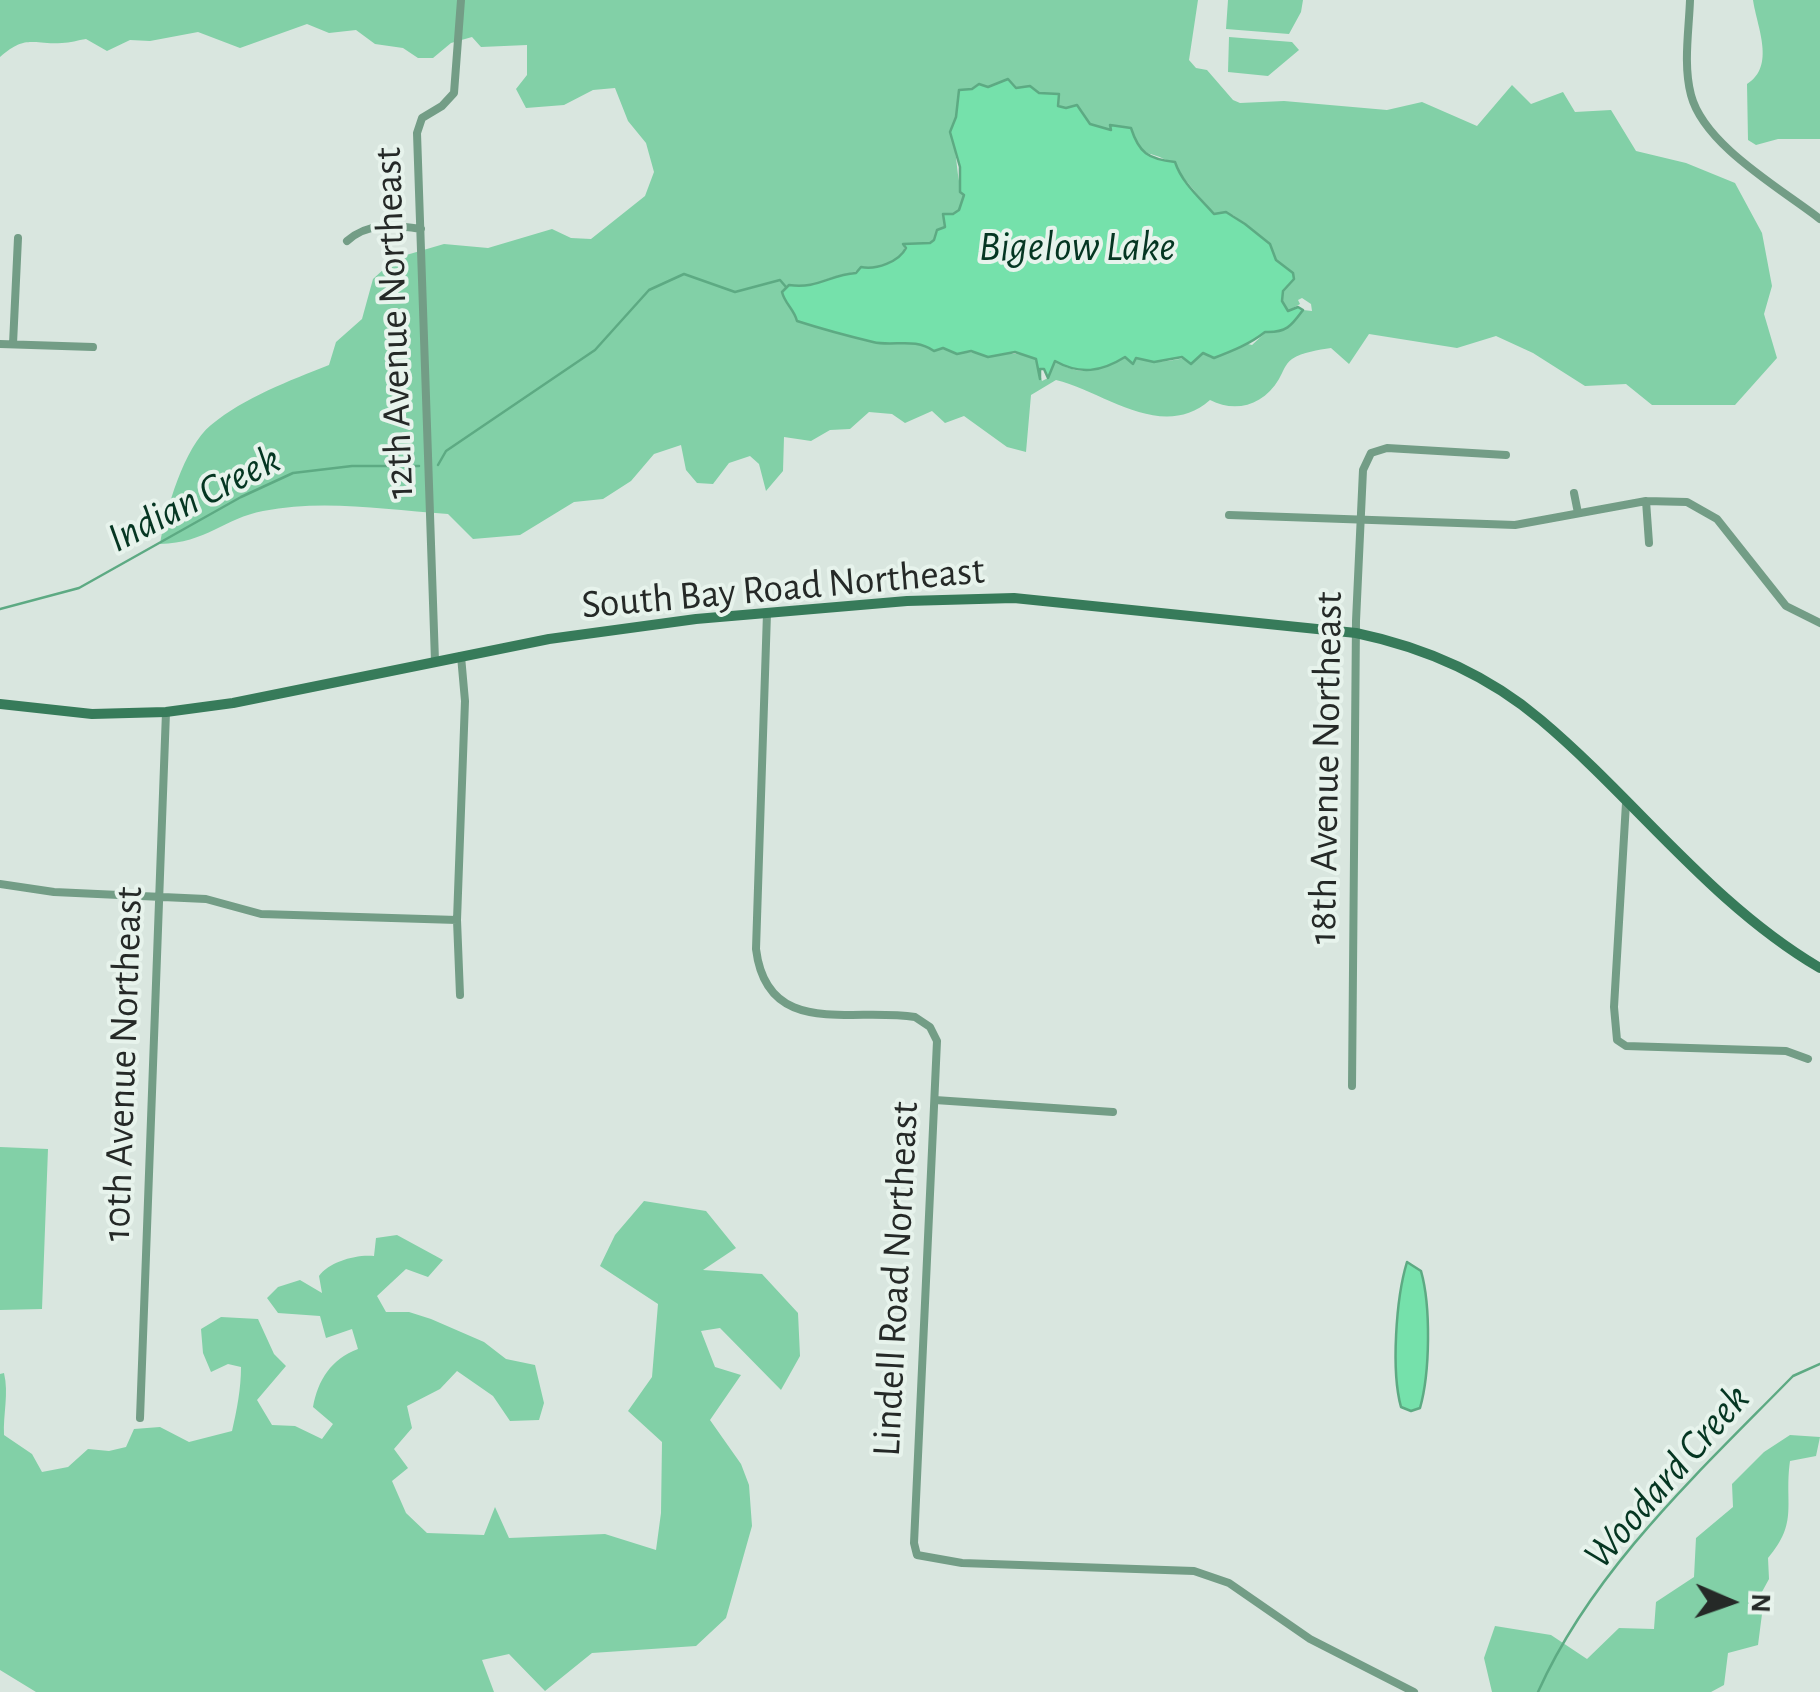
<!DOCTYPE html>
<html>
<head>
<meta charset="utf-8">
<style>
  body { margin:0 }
  #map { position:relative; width:1820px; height:1692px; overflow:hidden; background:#d9e6df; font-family:"Alegreya Sans",sans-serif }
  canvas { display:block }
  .north { position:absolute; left:1680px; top:1552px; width:100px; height:100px; -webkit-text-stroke:8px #e7f3ec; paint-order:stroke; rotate:92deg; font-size:28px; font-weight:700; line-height:40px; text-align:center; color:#252927 }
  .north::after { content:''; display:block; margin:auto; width:35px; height:45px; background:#252927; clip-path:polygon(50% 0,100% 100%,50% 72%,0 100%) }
</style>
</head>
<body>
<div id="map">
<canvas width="1820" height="1692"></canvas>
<div class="north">N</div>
</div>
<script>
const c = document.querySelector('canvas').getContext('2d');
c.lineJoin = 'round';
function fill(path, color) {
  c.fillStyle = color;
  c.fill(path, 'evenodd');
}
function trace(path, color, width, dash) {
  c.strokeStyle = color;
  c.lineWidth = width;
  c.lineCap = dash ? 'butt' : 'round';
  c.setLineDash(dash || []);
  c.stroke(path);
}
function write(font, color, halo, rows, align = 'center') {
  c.font = font + ' "Alegreya Sans",sans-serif';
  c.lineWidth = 8;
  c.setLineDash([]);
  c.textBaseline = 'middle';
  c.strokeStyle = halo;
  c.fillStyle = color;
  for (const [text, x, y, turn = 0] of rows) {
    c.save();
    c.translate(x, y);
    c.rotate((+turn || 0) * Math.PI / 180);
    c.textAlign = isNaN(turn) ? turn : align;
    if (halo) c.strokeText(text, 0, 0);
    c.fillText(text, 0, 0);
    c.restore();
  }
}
const green = new Path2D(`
  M0,0H1198L1189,60L1196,68L1207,70L1233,100L1240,103L1284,101L1387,110L1422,102L1477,126L1512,85L1531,104L1563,92L1575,112L1611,110L1636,151L1686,163L1735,183L1762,233L1772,286L1764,314L1777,358L1735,405H1652L1626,384L1585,386L1533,353L1496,336L1457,348L1369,334L1349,364L1331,348C1318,350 1303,352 1292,359C1285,364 1283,372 1279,379C1263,406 1235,413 1210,400C1162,442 1105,392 1056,380L1031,395L1026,452L1007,447L964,416L945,423L932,411L905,423L892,414L869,412L850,429L830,430L811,441L784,437L783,471L766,491L759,464L750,456L729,463L713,484L697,483L686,470L681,445L654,454L631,481L603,499L574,502L520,535L473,539L448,514C385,510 325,499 263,511C225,518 206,543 160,544C166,510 184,447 211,425C245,397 289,381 329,365L336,342L362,319L373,279L396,258L444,244L488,248L552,229L571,238L591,239L645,196L654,172L646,143L628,121L615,88L593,90L564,105L526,108L516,89L527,75V45L481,47L472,37L451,43L433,58H418L403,48L375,44L356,30L329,33L307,24L240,48L198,32L150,41L130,40L107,51L86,39C78,40 70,43 62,43C31,45 27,34 0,57ZM997,83L1039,93L1057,102L1058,106L1081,110L1090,124L1133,139C1141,156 1152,152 1166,160C1177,167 1203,203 1215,214L1233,215L1245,224L1269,244L1276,261L1293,274C1285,286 1276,298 1288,311L1300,304L1298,300L1302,298L1311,304L1312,311L1303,310C1288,322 1287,334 1266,332L1252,345L1244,343L1211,358L1203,353C1188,358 1172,361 1155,362C1145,362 1133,355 1124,358C1095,367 1086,380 1055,361L1048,378L1042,381L1036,359C1021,352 1011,354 995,355C984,357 975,350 963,353L902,341L876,343L798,321L794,311C798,305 802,295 808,290C829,270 879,274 904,254V243L930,244L935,240L959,210L964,195C955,180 959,153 950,132L956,117L959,90L988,87Z
  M1228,0H1303L1301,12L1289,34L1226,29Z
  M1753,0H1820V139H1778L1756,145L1748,140L1747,84C1776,66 1757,27 1753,0Z
  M1229,37L1292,42L1299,50L1268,76L1228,72Z
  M0,1147L48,1149L42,1309L0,1310Z
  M644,1201L706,1211L736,1248L703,1270L762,1274L798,1313L800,1356L781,1390L720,1328L701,1331L715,1367L741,1375L710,1420L741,1464L749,1485L752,1526L726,1618L696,1646L592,1653L545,1691L509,1654L482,1660L494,1692H36L0,1670V1374L4,1373C9,1394 3,1414 4,1435L32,1454L42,1472L68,1467L88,1449L109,1451L126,1447L134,1429L160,1427L189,1442L232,1431C237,1410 241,1388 241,1367L228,1364L211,1372L203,1353L201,1329L221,1317L258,1319L274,1354L286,1366L257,1400L272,1425L295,1426L322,1439L333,1424L313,1407C318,1380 331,1359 358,1349L352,1329L326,1338L320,1316L278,1313L267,1298L278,1287L300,1280L322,1293L319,1276C329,1262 356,1254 374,1256L376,1238L397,1235L443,1260L428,1277L406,1269L377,1296L386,1312H409L431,1319L484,1342L506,1359L535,1365L544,1403L539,1420L510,1421L493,1396L457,1371L440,1389L407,1406L412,1428L394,1449L408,1468L392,1481L406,1513L427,1533L484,1535L495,1507L509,1538L605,1534L656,1550L661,1513L662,1442L628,1411L652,1377L658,1304L600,1266L615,1235Z
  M1790,1435L1820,1437L1816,1456L1790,1461C1784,1504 1799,1522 1768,1558L1769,1579L1757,1601L1762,1614L1758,1645L1728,1653L1724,1685L1711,1692H1492L1484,1658L1495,1626L1551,1635L1587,1659L1619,1628L1654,1629L1656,1602L1694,1577L1696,1538L1733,1507L1732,1484L1764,1452Z`);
const water = new Path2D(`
  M1008,79L1016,88L1030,86L1039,93L1059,94L1058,106L1066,108L1077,105L1090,124L1111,130L1110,125L1131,128C1139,153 1148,159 1175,162C1182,183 1200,198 1214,214L1226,212L1245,224L1270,244L1276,260L1293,273L1294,279L1283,291L1282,301L1288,311L1298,307L1303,310C1292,325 1287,333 1265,332C1250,344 1232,351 1214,358L1203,353L1191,364L1182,357L1154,362L1136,358L1133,364L1125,357C1101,372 1080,375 1055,361L1048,378L1044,369H1040V379L1036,359L1015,352L988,357L971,351L957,354L943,348L934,351C914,337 894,347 873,342C848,336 822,329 797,321C794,309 785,304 782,292L789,285C818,289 829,275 856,273L861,267C876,270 899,262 906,248L903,244L930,243L934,240L937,230L945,227L943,214H953L959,210L964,195L960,192V167L950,132L956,117L959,90L972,89L979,84L988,87Z
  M1407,1262L1421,1271C1431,1306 1430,1373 1420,1408L1411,1411L1401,1407C1391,1371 1396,1298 1407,1262Z`);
const stream = new Path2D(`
  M438,465L446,451L595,350L649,290L684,274L735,292L780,280L786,287
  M0,609L79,588L241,497L293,473L352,466H419
  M1538,1692C1593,1569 1700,1471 1793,1376L1820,1364`);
const street = new Path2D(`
  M1690,0C1689,30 1683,65 1691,95C1704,145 1780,188 1820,219
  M347,241C368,222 394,225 421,229
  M0,344L93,347
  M13,344L18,238
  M1574,493L1578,513
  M1646,501L1649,543
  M1229,515L1515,525L1646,501L1687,502L1717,519L1786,606L1820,623
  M767,613L756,949C767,1039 851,1007 915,1017L930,1027L937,1041L914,1543L917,1555L962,1563L1194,1571L1229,1583L1310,1639L1414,1692
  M435,661L417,133L422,118L442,106L454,93L461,0
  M1626,803L1614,1007L1617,1040L1626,1046L1786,1051L1808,1059
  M0,884L54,892L206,899L261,914L457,920
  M460,995L457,920L465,701L461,656
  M1352,1086L1356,621L1363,470L1371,453L1387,448L1506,455
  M935,1100L1113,1112
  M140,1418L166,712`);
const secondary = new Path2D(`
  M0,704L92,714L166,712L233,703L549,639L696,619L907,601L1014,598L1356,633C1423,647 1488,675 1541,720C1636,800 1711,904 1820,968`);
const streetNames = [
  ["12th Avenue Northeast",394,323,-92],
  ["South Bay Road Northeast",783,588,-5],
  ["18th Avenue Northeast",1326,768,-89],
  ["10th Avenue Northeast",123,1064,-88],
  ["Lindell Road Northeast",896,1279,-87]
];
const waterNames = [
  ["Bigelow Lake",1077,247],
  ["Indian Creek",194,499,-27],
  ["Woodard Creek",1667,1477,-49]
];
fill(green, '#82d0a7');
fill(water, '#75e1ab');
trace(water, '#5daa83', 2.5);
trace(stream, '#5daa83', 2.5);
trace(street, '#739d86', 8);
trace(secondary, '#377b5a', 10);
write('40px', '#252927', '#e7f3ec', streetNames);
write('italic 42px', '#053622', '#e7f3ec', waterNames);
</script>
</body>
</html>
